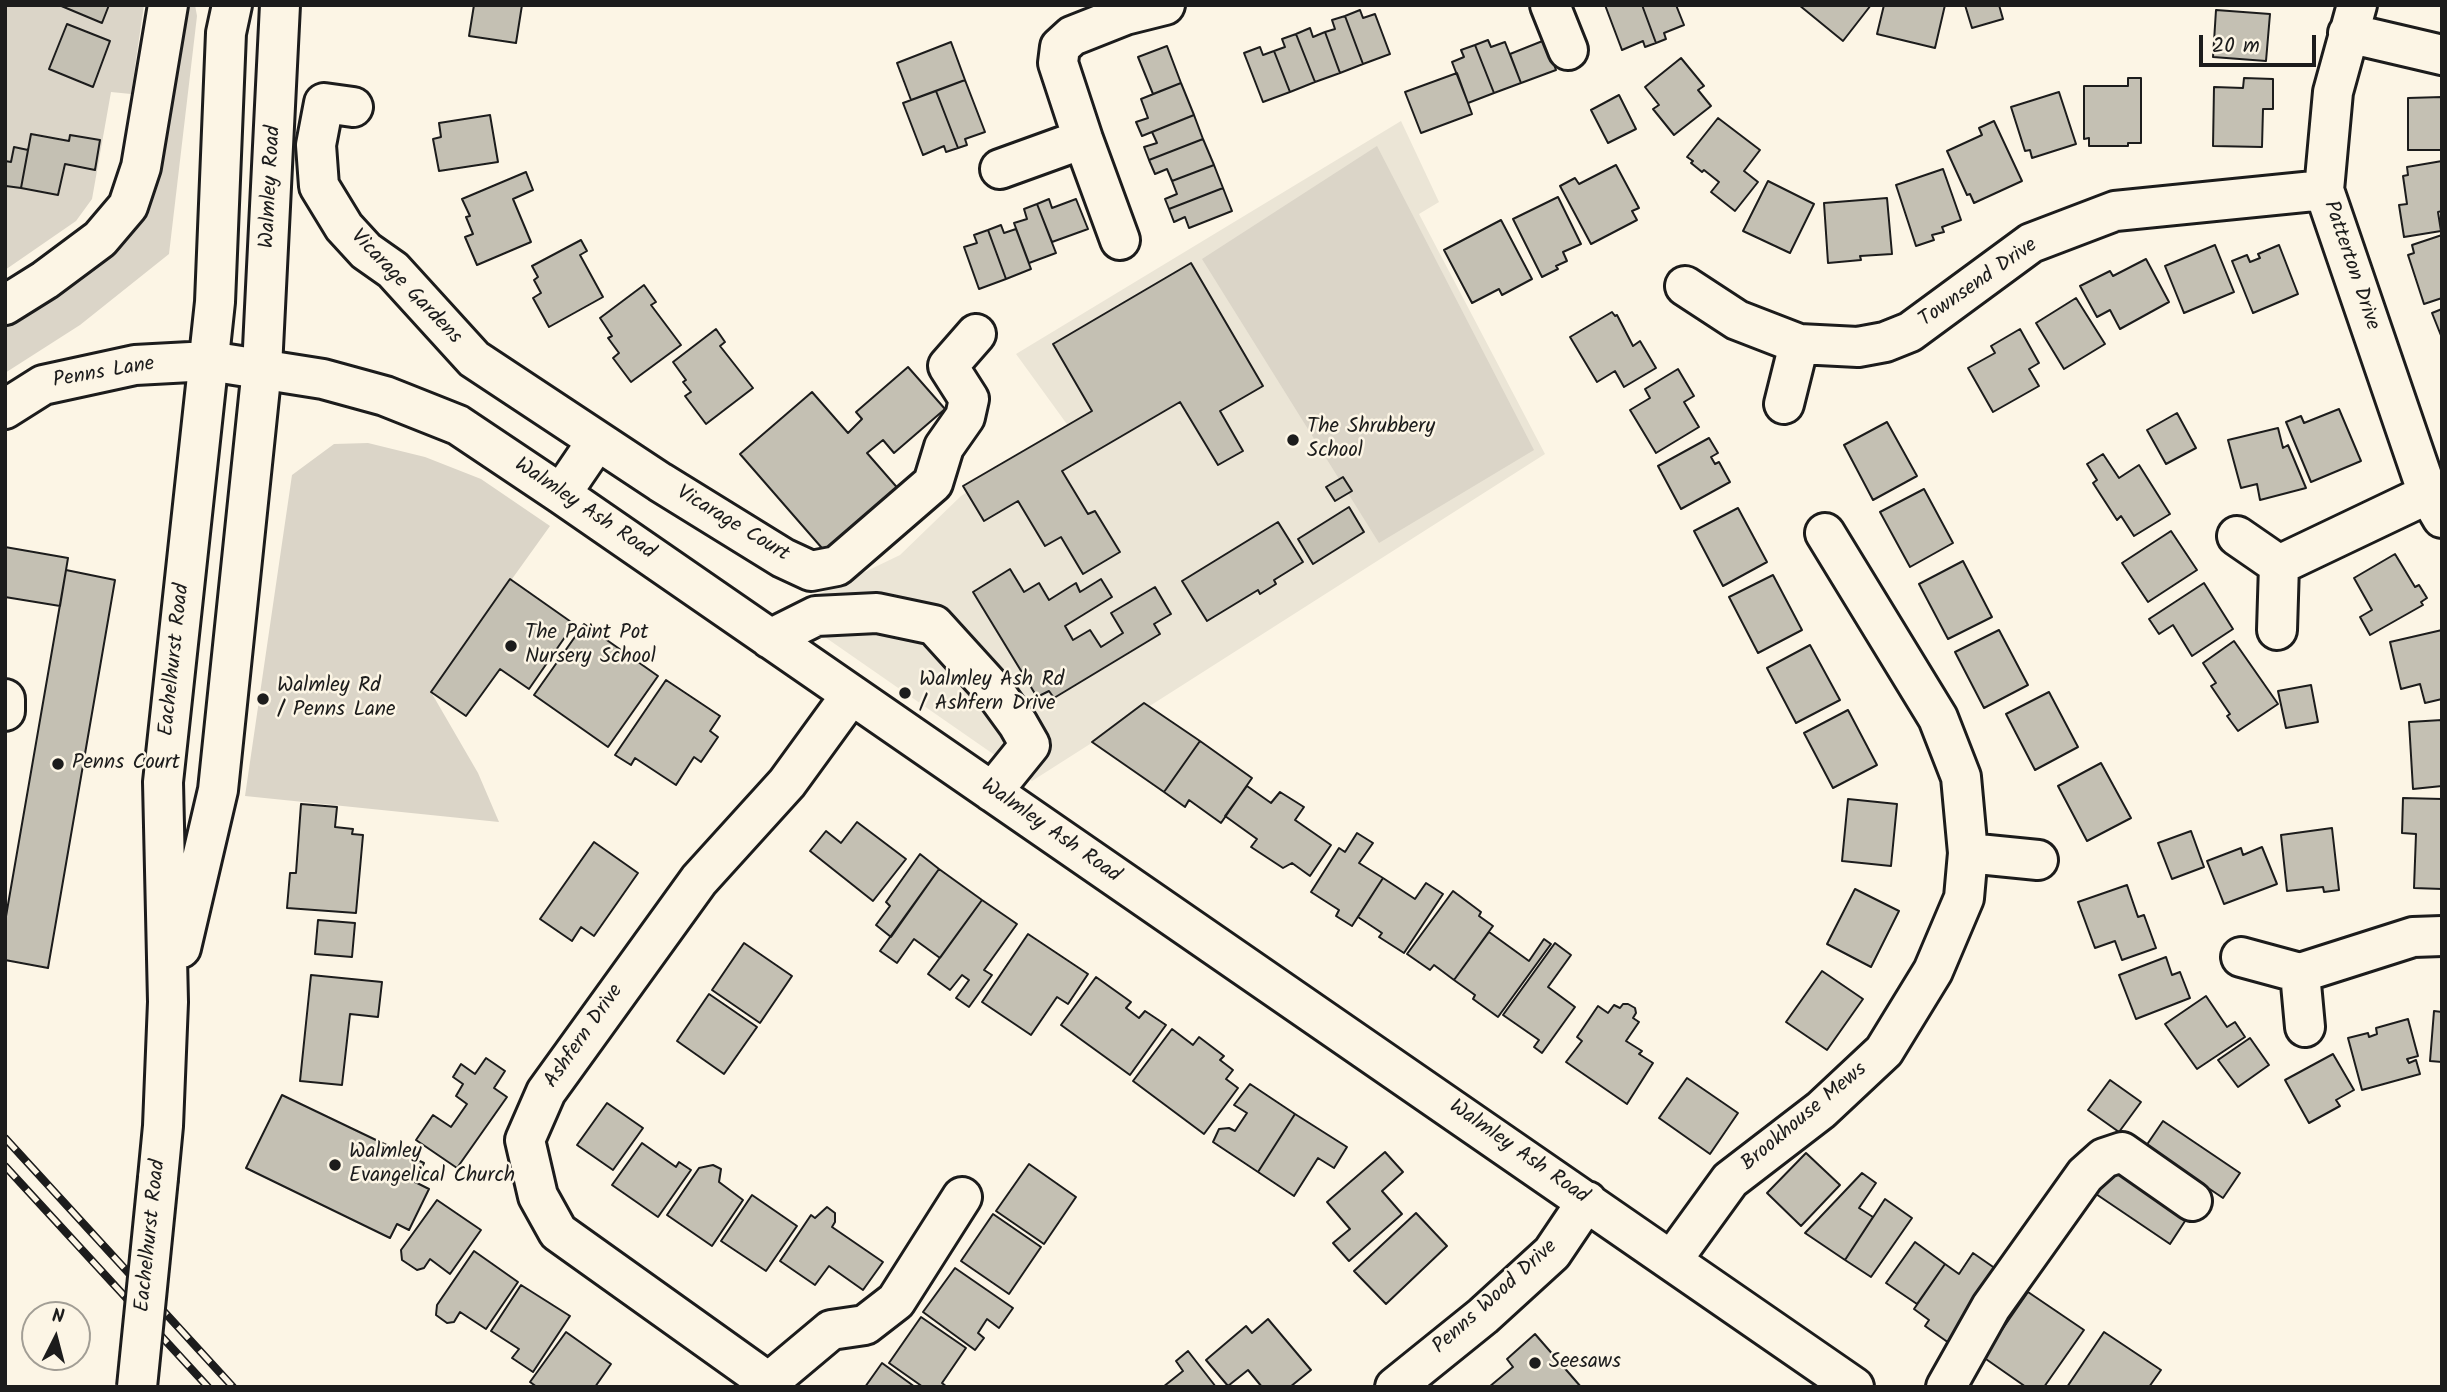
<!DOCTYPE html>
<html>
<head>
<meta charset="utf-8">
<style>
  body { margin:0 }
  #map { position:relative; width:2447px; height:1392px; overflow:hidden; background:#fcf5e5; font-family:Kalam,sans-serif }
  canvas { display:block }
  .frame { position:absolute; inset:0; border:7px solid #1c1c1c; pointer-events:none }
  .north { position:absolute; left:21px; top:1301px; width:70px; height:70px; box-sizing:border-box; background:#fcf5e5; border:2px solid #a29e95; border-radius:50%; rotate:6deg; font-size:19px; font-weight:700; line-height:28px; text-align:center; color:#1c1c1c }
  .north::after { content:''; display:block; margin:auto; width:24px; height:32px; background:#1c1c1c; clip-path:polygon(50% 0,100% 100%,50% 72%,0 100%) }
  .scale { position:absolute; left:2199px; top:35px; width:117px; height:32px; box-sizing:border-box; border:4px solid #1c1c1c; border-top:0; padding-left:9px; font-size:21px; line-height:24px; white-space:nowrap; color:#1c1c1c; -webkit-text-stroke:5px #fcf5e5; paint-order:stroke }
</style>
</head>
<body>
<div id="map">
<canvas width="2447" height="1392"></canvas>
<div class="frame"></div>
<div class="north">N</div>
<div class="scale">20 m</div>
</div>
<script>
const c = document.querySelector('canvas').getContext('2d');
c.lineJoin = 'round';
function fill(path, color) {
  c.fillStyle = color;
  c.fill(path, 'evenodd');
}
function trace(path, color, width, dash) {
  c.strokeStyle = color;
  c.lineWidth = width;
  c.lineCap = dash ? 'butt' : 'round';
  c.setLineDash(dash || []);
  c.stroke(path);
}
function write(font, color, halo, rows, align = 'center') {
  c.font = font + ' Kalam,sans-serif';
  c.lineWidth = 5;
  c.setLineDash([]);
  c.textBaseline = 'middle';
  c.strokeStyle = halo;
  c.fillStyle = color;
  for (const [text, x, y, turn = 0] of rows) {
    c.save();
    c.translate(x, y);
    c.rotate((+turn || 0) * Math.PI / 180);
    c.textAlign = isNaN(turn) ? turn : align;
    if (halo) c.strokeText(text, 0, 0);
    c.fillText(text, 0, 0);
    c.restore();
  }
}
const built = new Path2D(`
  M1401,121L1439,202L1419,214L1545,454L1032,781L786,610L900,555L961,496L1069,427L1016,354Z`);
const green = new Path2D(`
  M5,5H144L131,94L111,92L92,199L76,221L5,270Z
  M184,5H195L197,16L169,254L80,325L5,373V324L91,264Z
  M1377,146L1534,450L1379,543L1202,259Z
  M368,443L425,457L481,479L550,526L431,692L478,773L499,822L245,796L292,475L334,444Z`);
const building = new Path2D(`
  M59,5H109L102,23Z
  M474,5H522L516,43L469,36Z
  M1605,5H1642L1656,43L1645,47L1643,41L1622,50Z
  M1642,5H1676L1684,25L1664,33L1666,39L1656,43Z
  M1799,5H1871L1843,41Z
  M1884,5H1945L1935,48L1877,34Z
  M1965,5H1999L2003,19L1972,28Z
  M1360,10L1363,18L1375,14L1390,54L1363,64L1345,16Z
  M2216,10L2270,14L2266,61L2213,57Z
  M1345,16L1363,64L1340,73L1325,32L1335,29L1332,20Z
  M67,24L110,41L93,87L49,69Z
  M1310,28L1313,37L1325,32L1340,73L1315,82L1296,34Z
  M1296,34L1315,82L1290,92L1274,51L1285,47L1282,39Z
  M1488,40L1491,47L1505,42L1521,83L1494,93L1475,45Z
  M1545,40L1556,70L1521,83L1510,54Z
  M951,42L965,80L911,100L897,63Z
  M1475,45L1494,93L1468,103L1452,62L1464,57L1461,50Z
  M1167,46L1181,83L1153,94L1138,57Z
  M1260,47L1263,55L1274,51L1290,92L1263,102L1244,53Z
  M1681,58L1704,86L1698,90L1711,106L1674,135L1653,109L1659,105L1645,87Z
  M1457,73L1472,114L1421,133L1405,92Z
  M2128,78H2141V143H2128V146H2089V138L2084,139V86H2128Z
  M2244,78L2273,79V109H2263L2262,147L2213,146L2214,87L2243,88Z
  M965,80L985,132L965,139L967,145L958,148L936,91Z
  M1181,83L1194,115L1142,136L1136,122L1148,118L1141,99Z
  M936,91L958,148L946,152L944,146L923,155L903,103Z
  M2059,92L2076,144L2032,158L2030,150L2025,151L2011,107Z
  M1619,95L1636,129L1608,143L1591,110Z
  M2442,97V150H2408V98Z
  M490,115L498,162L439,171L433,139L441,137L439,123Z
  M1194,115L1203,139L1149,160L1144,147L1157,143L1152,132Z
  M1718,118L1760,150L1744,171L1758,182L1735,211L1711,192L1719,182L1704,170L1702,172L1691,163L1693,161L1687,157Z
  M1994,121L2022,181L1974,203L1970,194L1967,195L1947,151L1982,135L1979,128Z
  M31,134L69,141L70,135L100,140L95,170L65,164L58,195L21,188Z
  M1203,139L1214,165L1172,181L1167,169L1155,174L1149,160Z
  M14,147L28,150L21,188L6,186L5,191V161L11,162Z
  M2442,161V211L2438,212L2441,231L2404,237L2399,205L2407,204L2403,176L2408,175L2407,167Z
  M1214,165L1223,188L1169,209L1165,199L1177,194L1172,181Z
  M1616,165L1639,208L1632,211L1637,220L1591,244L1560,186L1575,178L1579,184Z
  M1943,169L1961,220L1942,227L1944,232L1932,235L1934,240L1916,246L1896,185Z
  M526,172L533,190L513,199L531,242L477,265L465,237L473,234L466,217L470,216L462,199Z
  M1768,181L1814,204L1790,253L1743,231Z
  M1223,188L1232,211L1189,228L1185,217L1174,222L1169,209Z
  M1558,197L1581,244L1563,252L1567,261L1556,266L1558,269L1542,277L1513,219Z
  M1887,198L1892,254L1860,256L1861,260L1828,263L1824,203Z
  M1049,199L1052,208L1076,199L1088,229L1052,242L1037,204Z
  M1037,204L1056,253L1029,263L1014,223L1027,219L1024,209Z
  M1501,220L1532,279L1502,295L1499,289L1472,303L1444,250Z
  M1001,225L1004,233L1016,229L1031,269L1006,279L988,230Z
  M988,230L1006,279L979,289L964,247L977,243L974,235Z
  M2442,235V298L2424,304L2408,255L2414,253L2412,245Z
  M581,240L587,251L580,255L603,297L549,327L533,298L541,293L534,280L538,277L532,266Z
  M2215,245L2234,292L2184,313L2165,266Z
  M2279,245L2298,294L2253,313L2232,261L2247,255L2250,262L2260,258L2258,254Z
  M2146,259L2169,302L2120,329L2110,310L2097,317L2080,286L2110,271L2113,276Z
  M1191,263L1263,386L1220,411L1243,451L1218,465L1180,402L1062,471L1088,514L1095,511L1120,552L1083,574L1061,537L1045,546L1018,501L984,521L963,486L1092,411L1053,344Z
  M644,285L656,302L651,305L681,345L631,382L613,358L619,353L608,338L612,336L600,318Z
  M2076,298L2105,344L2064,369L2036,323Z
  M2442,309V338L2432,313Z
  M1612,312L1615,316L1617,315L1633,346L1640,341L1656,368L1624,387L1615,371L1597,382L1570,337Z
  M716,329L725,342L720,346L753,388L706,424L685,396L691,392L683,382L686,380L673,362Z
  M2020,329L2039,363L2029,369L2039,386L1993,412L1968,368L1995,353L1991,346Z
  M908,367L945,409L894,453L883,440L867,453L901,492L828,555L740,454L812,392L848,433L862,419L856,412Z
  M1678,369L1694,396L1684,402L1699,427L1656,453L1630,410L1650,398L1645,389Z
  M2339,409L2361,461L2311,482L2286,422L2301,416L2304,423Z
  M2177,413L2196,448L2166,464L2147,430Z
  M1887,422L1917,476L1873,500L1844,445Z
  M2278,428L2283,448L2288,445L2306,488L2260,500L2257,484L2241,488L2228,440Z
  M1709,438L1718,453L1711,457L1715,464L1719,462L1730,482L1681,509L1658,466Z
  M2103,454L2119,478L2139,465L2170,514L2134,536L2121,516L2117,520L2093,483L2097,480L2087,464Z
  M1343,477L1352,491L1335,501L1326,487Z
  M1924,489L1953,543L1910,567L1880,512Z
  M1349,507L1364,532L1313,564L1298,539Z
  M1738,508L1767,562L1723,586L1694,531Z
  M1278,522L1303,562L1274,580L1276,584L1260,594L1258,590L1207,621L1182,581Z
  M2171,531L2197,570L2148,602L2122,563Z
  M5,547L68,558L60,606L5,597Z
  M2395,554L2415,587L2419,585L2427,598L2421,602L2423,605L2370,635L2360,617L2372,610L2354,578Z
  M1963,561L1992,617L1948,639L1919,584Z
  M1010,569L1024,592L1039,583L1049,600L1076,583L1080,592L1101,579L1112,597L1065,626L1073,640L1090,630L1101,647L1123,633L1111,613L1155,587L1171,614L1154,624L1160,634L1054,698L1049,691L1037,697L973,592Z
  M66,570L115,580L48,968L5,960V922Z
  M1773,575L1802,630L1758,653L1729,597Z
  M510,579L574,624L529,689L500,669L466,716L431,692Z
  M2204,583L2233,629L2192,656L2173,625L2159,634L2149,619Z
  M584,624L658,676L608,747L534,695Z
  M1999,630L2028,685L1984,708L1955,652Z
  M2442,630V699L2425,703L2420,684L2401,689L2390,642Z
  M2234,641L2278,704L2238,731L2227,716L2230,714L2211,686L2216,683L2203,663Z
  M1810,645L1840,700L1796,723L1767,668Z
  M666,680L720,716L710,731L718,737L701,762L694,757L676,785L635,758L631,765L615,755Z
  M2311,685L2318,722L2286,728L2278,691Z
  M2049,692L2078,747L2035,770L2006,714Z
  M1144,703L1200,741L1164,792L1092,742Z
  M1848,710L1877,765L1833,788L1804,733Z
  M2442,720V786L2413,789L2409,722Z
  M1200,741L1252,778L1221,823L1189,800L1185,807L1164,792Z
  M2101,763L2131,818L2087,841L2058,786Z
  M1247,786L1271,803L1280,792L1304,807L1295,820L1331,845L1310,876L1292,863L1283,868L1251,847L1257,839L1225,816Z
  M2403,798L2442,799V889L2414,888L2416,834L2402,833Z
  M1848,799L1897,804L1891,866L1842,861Z
  M301,804L337,807L335,827L353,829L352,834L363,835L356,913L287,908L290,873H296Z
  M857,822L906,859L873,901L810,851L826,831L841,843Z
  M2332,828L2339,890L2324,892L2323,887L2287,891L2281,835Z
  M2191,831L2204,867L2172,879L2158,843Z
  M1357,833L1373,843L1359,863L1383,878L1352,926L1336,916L1339,910L1311,892L1339,848L1345,852Z
  M594,842L638,873L594,936L581,927L572,941L540,919Z
  M2262,847L2277,884L2224,904L2207,861L2241,848L2243,855Z
  M920,854L939,869L891,937L876,925L890,906L886,902Z
  M939,869L982,900L940,958L914,939L897,963L880,951Z
  M1383,878L1415,899L1426,883L1443,894L1404,953L1379,937L1382,933L1358,917Z
  M2127,885L2138,917L2144,915L2156,948L2122,960L2115,941L2095,948L2078,902Z
  M1855,889L1899,911L1871,967L1827,944Z
  M1453,891L1481,912L1479,916L1493,926L1454,980L1434,965L1430,970L1407,954Z
  M982,900L1017,924L984,970L992,975L969,1007L956,998L969,980L962,975L950,990L928,974Z
  M318,920L355,923L352,957L315,954Z
  M1489,932L1529,961L1544,939L1551,944L1498,1017L1473,999L1475,995L1454,980Z
  M1028,934L1088,974L1068,1004L1057,997L1031,1035L982,1002Z
  M744,943L792,976L760,1023L712,990Z
  M1555,943L1571,955L1548,987L1575,1007L1542,1053L1534,1047L1539,1040L1503,1015Z
  M2166,957L2172,975L2180,972L2190,998L2136,1019L2119,975Z
  M1822,971L1863,999L1827,1050L1786,1022Z
  M311,975L382,982L378,1017L350,1014L342,1085L300,1081Z
  M1096,977L1131,1002L1126,1008L1139,1018L1145,1011L1166,1025L1130,1075L1061,1025Z
  M709,994L757,1027L724,1074L677,1041Z
  M2206,996L2227,1027L2235,1022L2245,1037L2197,1069L2165,1024Z
  M1623,1004H1628L1635,1008L1636,1013L1633,1018L1639,1022L1626,1041L1642,1051L1639,1054L1653,1063L1627,1104L1566,1062L1582,1041L1577,1037L1598,1006L1608,1013L1614,1005L1620,1008Z
  M2434,1011L2442,1012V1062L2430,1061Z
  M2408,1019L2418,1056L2407,1059L2409,1063L2416,1060L2420,1074L2362,1090L2348,1038L2368,1033L2369,1037L2377,1034L2376,1028Z
  M1172,1029L1193,1045L1199,1037L1224,1056L1220,1060L1233,1070L1226,1079L1238,1088L1204,1134L1133,1081Z
  M2250,1038L2269,1065L2238,1087L2218,1060Z
  M2333,1054L2354,1090L2336,1100L2340,1106L2309,1123L2285,1080Z
  M486,1058L505,1071L494,1088L507,1097L457,1168L416,1140L433,1115L451,1127L467,1104L456,1096L463,1084L453,1077L461,1064L475,1074Z
  M1687,1078L1738,1113L1710,1154L1659,1118Z
  M2110,1080L2141,1102L2119,1132L2088,1110Z
  M1250,1084L1295,1114L1258,1172L1213,1142L1219,1129L1229,1128L1235,1131L1247,1113L1234,1105Z
  M282,1095L424,1163L415,1182L429,1189L409,1230L397,1224L390,1238L246,1168Z
  M607,1103L643,1128L613,1170L577,1145Z
  M1295,1114L1347,1147L1334,1168L1318,1158L1294,1196L1258,1172Z
  M2163,1121L2240,1173L2223,1198L2146,1146Z
  M642,1143L676,1167L679,1162L691,1170L658,1217L612,1185Z
  M1385,1152L1403,1172L1382,1191L1402,1214L1349,1261L1333,1243L1350,1229L1327,1202Z
  M1806,1153L1840,1185L1801,1226L1767,1193Z
  M1029,1164L1076,1197L1044,1244L996,1211Z
  M713,1165L721,1169L719,1182L743,1200L712,1246L667,1215L699,1168Z
  M2110,1166L2187,1218L2170,1244L2093,1192Z
  M1862,1173L1876,1183L1859,1208L1873,1217L1845,1260L1805,1233Z
  M752,1195L797,1226L766,1271L721,1241Z
  M1885,1199L1912,1218L1871,1277L1845,1260Z
  M437,1200L481,1230L450,1274L430,1259L424,1268L417,1270L402,1260L401,1250Z
  M827,1207L835,1213V1222L832,1227L883,1262L863,1290L829,1266L815,1285L780,1261L811,1215L815,1218Z
  M1416,1213L1447,1246L1386,1304L1354,1271Z
  M993,1214L1041,1247L1009,1294L961,1261Z
  M1915,1242L1945,1264L1917,1304L1886,1283Z
  M474,1251L518,1282L486,1329L460,1312L454,1322L447,1323L436,1315L437,1305Z
  M1973,1253L1999,1271L1949,1343L1925,1326L1929,1320L1914,1309L1945,1264L1959,1274Z
  M955,1268L1013,1308L999,1328L987,1319L978,1333L984,1338L975,1350L923,1312Z
  M521,1285L570,1316L533,1372L512,1358L519,1349L491,1331Z
  M2028,1292L2084,1330L2044,1387H2026L1983,1357Z
  M921,1317L966,1348L942,1383L947,1387H923L889,1363Z
  M1268,1319L1311,1370L1290,1387H1262L1248,1370L1228,1386L1206,1360L1246,1326L1252,1333Z
  M566,1332L611,1364L595,1387H537L530,1382Z
  M2104,1332L2161,1370L2149,1387H2067Z
  M1535,1334L1581,1387H1489L1513,1367L1507,1359Z
  M1188,1351L1216,1387H1163L1183,1371L1176,1361Z
  M882,1363L915,1387H865Z`);
const minor = new Path2D(`
  M1550,5L1568,50
  M2357,5L2333,92L2324,190L2428,494L2442,518
  M2348,33L2442,55
  M353,107L324,103L316,145L319,186L344,227L366,251L393,270L474,359L660,482L783,558L811,571L837,566L933,483L944,447L965,417L969,399L948,366L976,334
  M1000,169L1083,139
  M1120,240L1083,139L1058,63L1060,47L1072,36L1125,15L1165,5
  M1685,286L1737,320L1799,344L1858,347L1885,342L1910,332L2031,243L2115,211L2324,190
  M5,305L45,280L100,239L128,206L141,167L168,5
  M209,361L323,379L385,396L458,425L561,494L1854,1387
  M1784,404L1799,344
  M561,494L597,441
  M2237,536L2279,565L2277,630
  M2279,565L2428,494
  M770,639L816,616L877,613L934,625L994,691L1018,724L1030,745L992,792
  M5,699V711
  M1968,853L2038,860
  M2241,957L2300,973L2305,1027
  M2300,973L2413,937L2442,936
  M1672,1260L1730,1180L1821,1110L1884,1051L1933,971L1964,898L1968,853L1961,777L1938,718L1825,533
  M768,1382L558,1232L538,1196L525,1140L546,1092L699,880L787,783L851,695
  M763,1387L831,1330L865,1325L896,1301L962,1197
  M1395,1387L1483,1316L1552,1253L1587,1201
  M1946,1387L1991,1307L2085,1175L2104,1158L2122,1152L2192,1201`);
const major = new Path2D(`
  M5,409L43,385L135,365L209,361
  M181,948L218,790L262,368L280,5
  M158,1178L163,1126L168,1002L163,782L215,302L226,33L232,5`);
const rail = new Path2D(`
  M5,1138L233,1387
  M5,1166L208,1387`);
const majorBridge = new Path2D(`
  M137,1387L158,1178`);
const markers = [
  [1293,440,7,"#1c1c1c"],
  [511,646,7,"#1c1c1c"],
  [905,693,7,"#1c1c1c"],
  [263,699,7,"#1c1c1c"],
  [58,764,7,"#1c1c1c"],
  [335,1165,7,"#1c1c1c"],
  [1535,1363,7,"#1c1c1c"]
];
const streetNames = [
  ["Walmley Road",272,187,-87],
  ["Patterton Drive",2350,266,71],
  ["Townsend Drive",1979,284,-35],
  ["Vicarage Gardens",405,288,46],
  ["Penns Lane",104,374,-10],
  ["Walmley Ash Road",584,510,34],
  ["Vicarage Court",732,525,31],
  ["Eachelhurst Road",176,660,-84],
  ["Walmley Ash Road",1050,832,35],
  ["Ashfern Drive",585,1037,-55],
  ["Brookhouse Mews",1805,1118,-40],
  ["Walmley Ash Road",1518,1153,35],
  ["Eachelhurst Road",152,1236,-84],
  ["Penns Wood Drive",1496,1298,-42]
];
const poiNames = [
  ["The Shrubbery",1307,428],
  ["School",1307,452],
  ["The Paint Pot",525,634],
  ["Nursery School",525,658],
  ["Walmley Ash Rd",919,681],
  ["/ Ashfern Drive",919,705],
  ["Walmley Rd",277,687],
  ["/ Penns Lane",277,711],
  ["Penns Court",72,764],
  ["Walmley",349,1153],
  ["Evangelical Church",349,1177],
  ["Seesaws",1549,1363]
];
fill(built, '#ebe5d6');
fill(green, '#dbd5c8');
fill(building, '#c4c0b3');
trace(building, '#1c1c1c', 2);
trace(minor, '#1c1c1c', 44);
trace(major, '#1c1c1c', 44);
trace(minor, '#fcf5e5', 38);
trace(major, '#fcf5e5', 38);
trace(rail, '#1c1c1c', 8);
trace(rail, '#fcf5e5', 5, [16]);
trace(majorBridge, '#1c1c1c', 44, []);
trace(majorBridge, '#fcf5e5', 38);
for (const [x, y, r, color] of markers) {
  const dot = new Path2D();
  dot.arc(x, y, r, 0, 2 * Math.PI);
  c.fillStyle = color;
  c.fill(dot);
  trace(dot, '#fcf5e5', 2.5);
}
write('21px', '#1c1c1c', '#fcf5e5', streetNames);
write('21px', '#1c1c1c', '#fcf5e5', poiNames, 'left');
</script>
</body>
</html>
